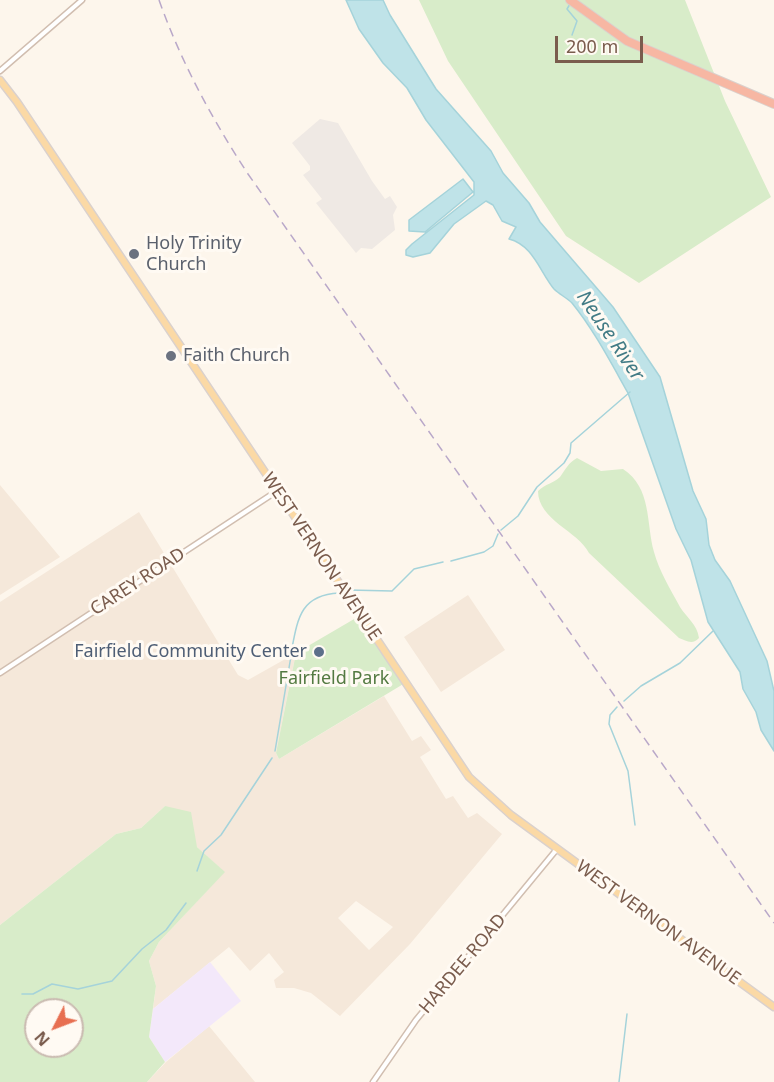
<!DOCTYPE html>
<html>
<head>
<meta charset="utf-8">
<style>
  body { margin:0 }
  #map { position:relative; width:774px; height:1082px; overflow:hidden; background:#fdf6ec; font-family:"Noto Sans",sans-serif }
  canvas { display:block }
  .north { position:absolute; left:24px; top:998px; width:60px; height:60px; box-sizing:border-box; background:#fffaf3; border:2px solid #cabbb1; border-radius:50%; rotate:228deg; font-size:16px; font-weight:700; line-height:24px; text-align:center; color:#7a5c4d }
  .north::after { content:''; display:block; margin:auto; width:21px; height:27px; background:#e76f51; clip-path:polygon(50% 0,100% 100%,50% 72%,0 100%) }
  .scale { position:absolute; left:555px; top:36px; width:88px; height:27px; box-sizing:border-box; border:3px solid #7a5c4d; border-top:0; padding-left:8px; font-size:18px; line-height:21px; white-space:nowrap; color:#7a5c4d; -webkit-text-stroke:4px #fffaf3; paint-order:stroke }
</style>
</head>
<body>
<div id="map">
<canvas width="774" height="1082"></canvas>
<div class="north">N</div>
<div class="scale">200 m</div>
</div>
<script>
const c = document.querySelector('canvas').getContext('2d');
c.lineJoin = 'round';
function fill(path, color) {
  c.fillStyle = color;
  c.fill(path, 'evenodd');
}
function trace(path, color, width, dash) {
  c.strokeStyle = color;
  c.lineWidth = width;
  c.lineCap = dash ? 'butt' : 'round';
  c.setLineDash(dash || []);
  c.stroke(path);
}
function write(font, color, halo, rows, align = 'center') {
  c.font = font + ' "Noto Sans",sans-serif';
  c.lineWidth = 6;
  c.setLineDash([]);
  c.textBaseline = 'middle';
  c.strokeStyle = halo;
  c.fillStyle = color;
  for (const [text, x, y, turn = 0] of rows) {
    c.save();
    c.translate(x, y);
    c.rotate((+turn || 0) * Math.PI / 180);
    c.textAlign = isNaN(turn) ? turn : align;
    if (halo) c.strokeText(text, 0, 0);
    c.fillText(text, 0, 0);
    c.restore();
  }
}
const residential = new Path2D(`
  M0,485L60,557L0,595Z
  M139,512L238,675L248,680L296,653L276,753L279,759L384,696L412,741L421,736L431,750L420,757L446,799L453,796L468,818L477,813L502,834L410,944L340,1016L311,993L294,988H276L274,980L284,972L269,953L250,971L229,947L153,1009L156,986L149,961L159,942L224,872L197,847L165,806L141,828L116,834L0,925V602ZM356,901L393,927L369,950L338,918Z
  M468,595L505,650L441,692L404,637Z
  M209,1026L255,1082H147L166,1062Z`);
const industrial = new Path2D(`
  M320,119L338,123L372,181L385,199L390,196L397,207L393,215L395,230L372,249L361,248L356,253L316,203L322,199L303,175L310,170V166L292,143Z`);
const education = new Path2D(`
  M210,962L241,1001L165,1062L149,1037L153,1009Z`);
const green = new Path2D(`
  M419,0H685L725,101L771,197L639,283L566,236L448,61Z
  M577,458L601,471L623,469C652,488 646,523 654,552C659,571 671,590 680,607C687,618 697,624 699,638C693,645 686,641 679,638L589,553C578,531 538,520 538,491C545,484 554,483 560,477C566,469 568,463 577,458Z
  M361,615L405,683L279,759L276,753L296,653Z
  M165,806L191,812L197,847L225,872L159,942L149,961L156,986L149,1037L165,1062L147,1082H0V925L116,834L141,828ZM36,1010H72V1046H36Z`);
const water = new Path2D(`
  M346,0H383L390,15L436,89L491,151L503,173L529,203L540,222L613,307L660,377L693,491L706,519L709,545L715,560L730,581L767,661L774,691V751L761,730L756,712L743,689L740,672L708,622L691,560L676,529L628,393C611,363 594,330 572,303C567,298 559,294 554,289C540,272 533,245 509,239L516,227L502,221L493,205L486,201L454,224L430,253L413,257L406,255V250L412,244L474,195V182L426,120L407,88L383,63L359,29Z
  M463,179L473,192L425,232L409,231V220Z`);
const stream = new Path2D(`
  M570,4L567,9L577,21L572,35
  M501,530L518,516L537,487L564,463L570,453L571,443L630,392
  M451,561L484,552L493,546L498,534
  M348,590L392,591L414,569L443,562
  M292,648C298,616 302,595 339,593
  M624,701L641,686L680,663L713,631
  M617,707L610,715L609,724L628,771L635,825
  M275,751L291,656
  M197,871L204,851L221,835L272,758
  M22,994H33L52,984L78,989L112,981L142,949L166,930L186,903
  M619,1082L627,1014`);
const minor = new Path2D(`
  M0,71L82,0
  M0,673L277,491
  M373,1082L416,1020L557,849`);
const major = new Path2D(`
  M0,80L17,102L469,777L511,815L774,1007`);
const highway = new Path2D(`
  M570,0L627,41L774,104`);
const rail = new Path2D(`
  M159,0C181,62 212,119 248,174L774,923`);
const markers = [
  [134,254,6,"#6b7280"],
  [171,356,6,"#6b7280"],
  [319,652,6,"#5c6f8a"]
];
const worshipNames = [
  ["Holy Trinity",146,244],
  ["Church",146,265],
  ["Faith Church",183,356]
];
const streetNames = [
  ["WEST VERNON AVENUE",321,557,56],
  ["CAREY ROAD",138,582,-33],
  ["WEST VERNON AVENUE",658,923,36],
  ["HARDEE ROAD",463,964,-50]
];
const serviceNames = [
  ["Fairfield Community Center",307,652]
];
const parkNames = [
  ["Fairfield Park",334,679]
];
const waterNames = [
  ["Neuse River",610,336,56]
];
fill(residential, '#f5e8da');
fill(industrial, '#efe9e4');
fill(education, '#f3e8fa');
fill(green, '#d8ecc9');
fill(water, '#bfe3e8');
trace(water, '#a5d3da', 1.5);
trace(stream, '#a5d3da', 1.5);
trace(minor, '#d1beb0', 7);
trace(major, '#dad1cd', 9);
trace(highway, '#dad1cd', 10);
trace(minor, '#fff', 4);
trace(major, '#fbd9a5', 6);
trace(highway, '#f7b7a3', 8);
trace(rail, '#b9a8c9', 1.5, [9, 6]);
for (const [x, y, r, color] of markers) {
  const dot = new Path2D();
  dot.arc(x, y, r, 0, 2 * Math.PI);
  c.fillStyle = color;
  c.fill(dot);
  trace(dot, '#fffaf3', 2);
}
write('18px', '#5b616d', '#fffaf3', worshipNames, 'left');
write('18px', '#7a5c4d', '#fffaf3', streetNames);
write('18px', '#4e5e75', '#fffaf3', serviceNames, 'right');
write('18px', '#537a41', '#fffaf3', parkNames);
write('italic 20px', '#437c86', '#fffaf3', waterNames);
</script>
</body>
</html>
